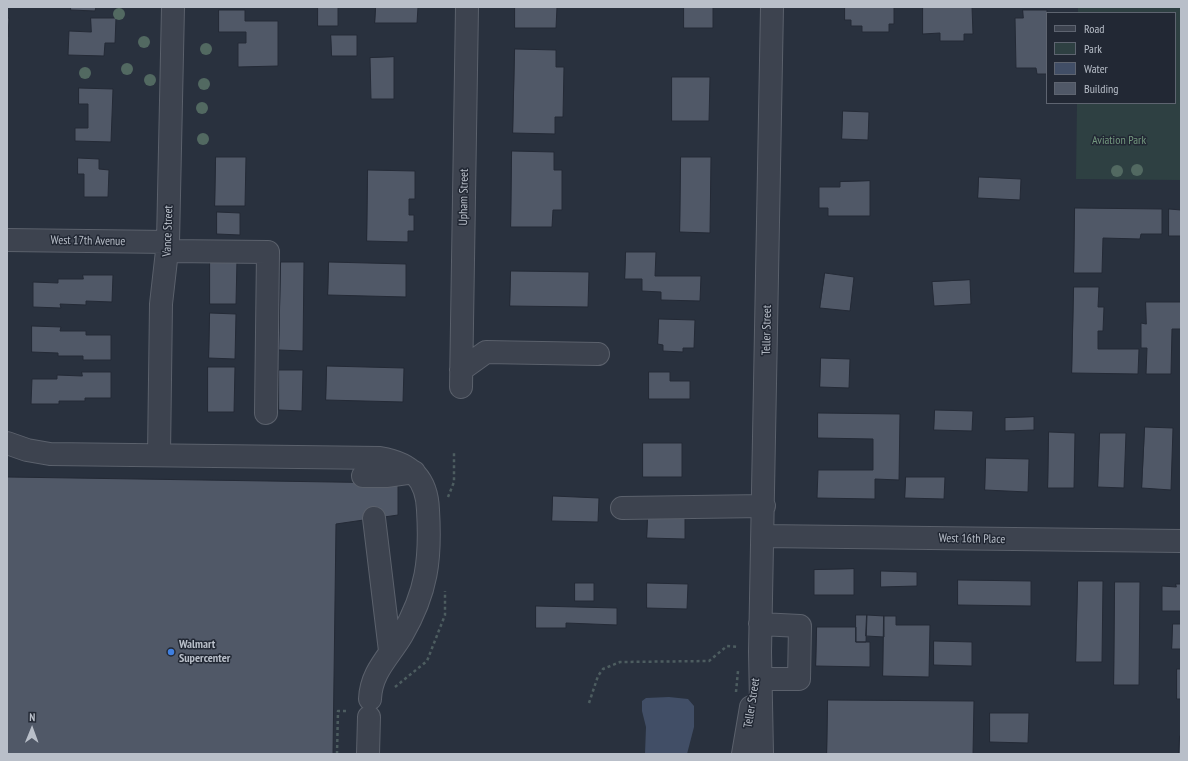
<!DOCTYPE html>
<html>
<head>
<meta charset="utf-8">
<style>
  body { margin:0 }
  #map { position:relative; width:1188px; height:761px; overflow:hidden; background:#29313e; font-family:"PT Sans Narrow",sans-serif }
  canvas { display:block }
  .frame { position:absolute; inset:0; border:8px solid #b9bfc9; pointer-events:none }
  .legend { position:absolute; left:1046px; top:12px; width:130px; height:92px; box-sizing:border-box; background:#222834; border:1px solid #5e6470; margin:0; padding:5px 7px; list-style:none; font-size:12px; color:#b9bfc9 }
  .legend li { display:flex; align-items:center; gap:8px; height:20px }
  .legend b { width:20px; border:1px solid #5e6470 }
  .north { position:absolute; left:12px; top:709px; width:40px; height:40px; -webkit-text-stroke:3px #222834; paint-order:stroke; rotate:1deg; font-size:11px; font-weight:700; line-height:16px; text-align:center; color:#b9bfc9 }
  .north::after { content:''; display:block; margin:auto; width:14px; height:18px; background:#b9bfc9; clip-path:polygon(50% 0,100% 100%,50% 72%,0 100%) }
</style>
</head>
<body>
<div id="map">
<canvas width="1188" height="761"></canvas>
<div class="frame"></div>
<ul class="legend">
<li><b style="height:5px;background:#3d434f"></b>Road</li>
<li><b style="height:11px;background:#2e4042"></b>Park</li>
<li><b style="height:11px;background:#414e66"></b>Water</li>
<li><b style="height:11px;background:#505867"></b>Building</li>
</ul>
<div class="north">N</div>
</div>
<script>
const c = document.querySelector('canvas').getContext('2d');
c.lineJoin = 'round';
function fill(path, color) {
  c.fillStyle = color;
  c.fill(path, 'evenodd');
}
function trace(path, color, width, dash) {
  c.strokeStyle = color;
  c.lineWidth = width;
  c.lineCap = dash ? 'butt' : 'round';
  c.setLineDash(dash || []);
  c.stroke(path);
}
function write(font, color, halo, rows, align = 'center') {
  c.font = font + ' "PT Sans Narrow",sans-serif';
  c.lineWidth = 3;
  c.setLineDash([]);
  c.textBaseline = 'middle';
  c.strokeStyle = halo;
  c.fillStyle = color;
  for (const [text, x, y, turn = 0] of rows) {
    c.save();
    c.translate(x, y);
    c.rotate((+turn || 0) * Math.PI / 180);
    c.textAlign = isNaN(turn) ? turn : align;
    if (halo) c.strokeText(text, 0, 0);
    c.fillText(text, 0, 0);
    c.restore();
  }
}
const green = new Path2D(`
  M1078,7H1181V180L1076,179L1077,103H1175V13H1078Z`);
const water = new Path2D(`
  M669,697L688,699L694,706V727L687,754H645L646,727L642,711V701L646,698Z`);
const building = new Path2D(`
  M71,7H96L95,11L71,10Z
  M318,7H338V26H318Z
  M376,7H418L417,23H375Z
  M515,7H557L556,28H515Z
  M684,7H713V28H684Z
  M845,7H894V24H889V32H862V26H851V20H845Z
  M923,7H972L973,34H964V41H940V33L923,34Z
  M219,10H245V21H278V66L238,67V43H246V32H219Z
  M1023,10H1047V74H1037L1036,68H1016L1015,18H1023Z
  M7,18H9L8,37H7Z
  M91,18H116L115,43H105L104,56L68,55L69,31L91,32Z
  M331,35H357V56H332Z
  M515,49L556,50V67H564L563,117H555V134L513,133Z
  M394,57V99H371L370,58Z
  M672,77H710L709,121H672Z
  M79,88L113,89L111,142L75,141V128H88V104H79Z
  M843,111L869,112L868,140L842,139Z
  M512,151L554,152V170H562V210H553L552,227H511Z
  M216,157H246L245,206H215Z
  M681,157H711L710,233L680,232Z
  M78,158L99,159V169L109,170L108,197H84V174H78Z
  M368,170L415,171V199H409V215H414V231H408V242L367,241Z
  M979,177L1021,179L1020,200L978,198Z
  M870,181V216H828V208H819V187H840V182Z
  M1075,208L1162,209V234H1141L1140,239L1103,238L1102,273H1074Z
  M1169,209L1181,210V236H1169Z
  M217,212L240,213V235L217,234Z
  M626,252H656L655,276H701L700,301L661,300V292L642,291V279H625Z
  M210,259H237L236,304H210Z
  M281,262H304L303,351L279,350Z
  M329,262L406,264V297L328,295Z
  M511,271L589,272L588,307L510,306Z
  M825,273L854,277L850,311L820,308Z
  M83,275H113L112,302L86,301V305L60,304L61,308L33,307V282L58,283V279H83Z
  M970,280L971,304L934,306L932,282Z
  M1074,287H1099L1098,307H1104L1103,331H1098V349H1139L1138,374L1072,373Z
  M1146,302H1181V329H1172L1171,374H1146L1147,348H1141V323L1146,324Z
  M210,313L236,314L235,359L209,358Z
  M659,319L695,320L694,348H683V352L663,351V345L658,344Z
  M32,326L61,327L60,331H86V335H111V360H83V356H58V353L32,352Z
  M821,358L850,359L849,388L820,387Z
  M327,366L404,368L403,402L326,400Z
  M208,367H235L234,412H208Z
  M279,370H303L302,411L279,410Z
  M82,372H111V398H85V401H59V404H31L32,379H57V375L82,376Z
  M649,372H670V381H690V399H649Z
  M935,410L973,411L972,431L934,430Z
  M818,413L900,414L899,480L875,479V499L817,498L818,470H873V439L818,438Z
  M1034,417V430L1005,431V418Z
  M1145,427L1173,428L1171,490L1142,488Z
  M1049,432L1075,433L1074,488H1048Z
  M1100,433H1126L1124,488L1098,487Z
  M643,443H682V477H643Z
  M986,458L1029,459L1028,492L985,490Z
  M7,477L398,483V515L336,524L333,754H7Z
  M906,477H945L944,499L905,498Z
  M553,496L599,498L598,522L552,521Z
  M648,516L685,517V539L647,538Z
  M854,569V595H814V570Z
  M881,571L917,572V586L881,587Z
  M958,580L1031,581V606L958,605Z
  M1078,581H1103L1102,662H1076Z
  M1115,582H1140L1139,685H1114Z
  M575,583H594V601H575Z
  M647,583L688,584L687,609L647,608Z
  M1176,584H1181V611H1162V586L1176,587Z
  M536,606L617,608V625L566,623V628H536Z
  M856,615H867L866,642H856Z
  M867,615L884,616V637L866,636Z
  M884,616H896V625H930L929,677L883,676Z
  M1173,624H1181V649H1172Z
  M817,627H856V642H870V667L816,666Z
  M934,641L972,642V666L934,665Z
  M1177,669H1181V699H1177Z
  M828,700L974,701L973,754H827Z
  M990,713H1029L1028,743L990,742Z
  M1180,736H1181V754H1179Z`);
const path = new Path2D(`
  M448,497L454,482V452
  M395,687L427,661L445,615V591
  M736,692L738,671
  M589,703L598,676L603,669L620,662L709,661L727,646L738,647
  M337,754L338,711H349`);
const minor = new Path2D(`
  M7,240L168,242
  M168,251L268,252L266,413
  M461,370L486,352L598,354
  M461,387L467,7
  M7,443L27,450L50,454L380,458C411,463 427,479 428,510C431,559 427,592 402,635C389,657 371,672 370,699
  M159,455L161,304L168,242L173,7
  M363,476H386L414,472
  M622,508L764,506
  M374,518L390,651
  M763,536L1181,541
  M760,624L800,626L799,679H761
  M368,754L369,717
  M743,754L751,707
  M762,754L760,652L772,7`);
const trees = [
  [119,14],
  [144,42],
  [206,49],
  [127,69],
  [85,73],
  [150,80],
  [204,84],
  [202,108],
  [203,139],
  [1137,170],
  [1117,171]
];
const markers = [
  [171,652,4,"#3f7fe0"]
];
const parkNames = [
  ["Aviation Park",1119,141]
];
const streetNames = [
  ["Upham Street",464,197,-89],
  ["Vance Street",168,231,-88],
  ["West 17th Avenue",88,241,1],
  ["Teller Street",767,330,-89],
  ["West 16th Place",972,539,1],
  ["Teller Street",752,703,-81]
];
const poiNames = [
  ["Walmart",179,645],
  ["Supercenter",179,659]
];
fill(green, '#2e4042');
fill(water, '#414e66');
fill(building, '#505867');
trace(building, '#242a36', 1);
trace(minor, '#5b616c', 24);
trace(path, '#4d5d60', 2.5, [3, 3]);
trace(minor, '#3d434f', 22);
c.fillStyle = '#526961';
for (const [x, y] of trees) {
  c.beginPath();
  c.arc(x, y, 6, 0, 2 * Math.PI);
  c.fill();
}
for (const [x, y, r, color] of markers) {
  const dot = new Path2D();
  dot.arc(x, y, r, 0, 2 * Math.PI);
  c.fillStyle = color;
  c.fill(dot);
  trace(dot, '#222834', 1.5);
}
write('12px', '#73977e', '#222834', parkNames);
write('12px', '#b9bfc9', '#222834', streetNames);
write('bold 12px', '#b9bfc9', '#222834', poiNames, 'left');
</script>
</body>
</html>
